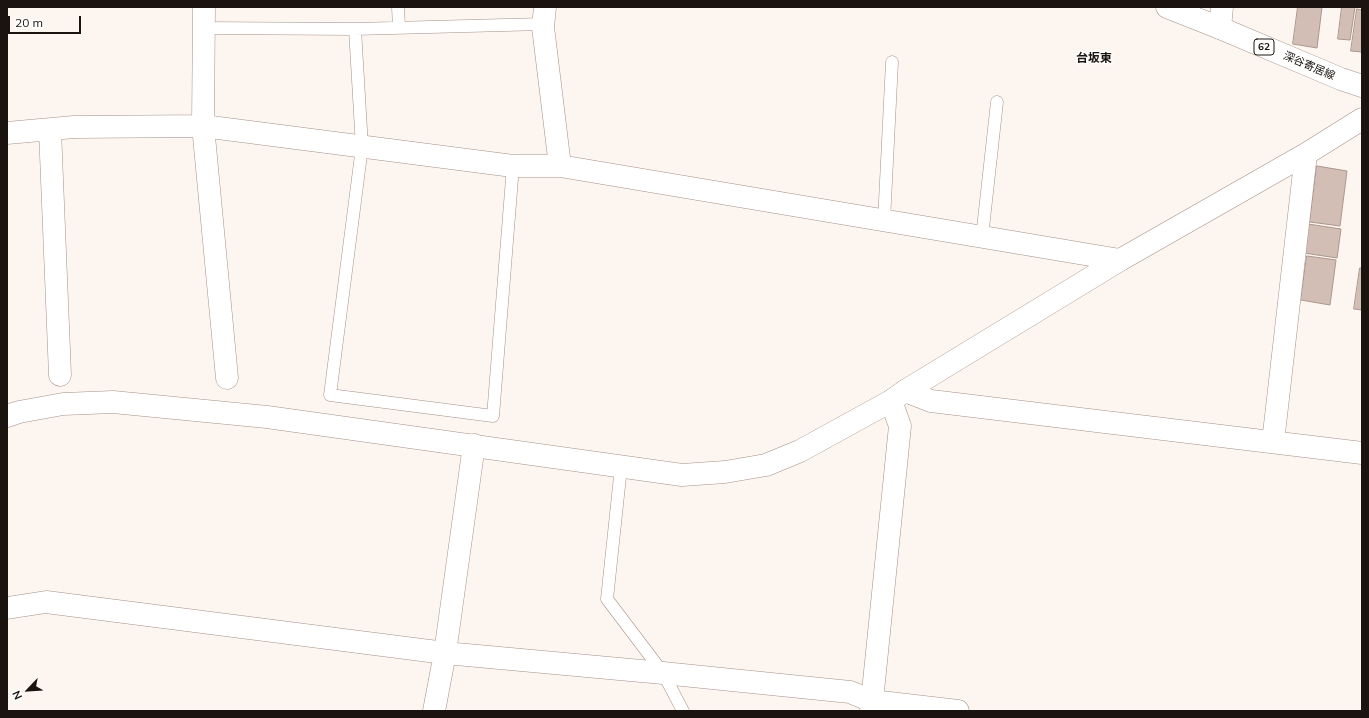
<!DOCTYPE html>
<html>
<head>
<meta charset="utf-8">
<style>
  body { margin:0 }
  #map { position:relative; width:1369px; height:718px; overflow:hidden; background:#fdf5f0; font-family:Mulish,sans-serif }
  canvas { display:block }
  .frame { position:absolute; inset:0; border:8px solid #1a130f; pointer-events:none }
  .north { position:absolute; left:8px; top:670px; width:40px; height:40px; -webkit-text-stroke:3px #fff; paint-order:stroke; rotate:245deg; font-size:11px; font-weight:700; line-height:16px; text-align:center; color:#1a130f }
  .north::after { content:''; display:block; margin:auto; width:14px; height:18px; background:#1a130f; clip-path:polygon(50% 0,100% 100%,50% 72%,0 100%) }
  .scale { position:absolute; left:8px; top:16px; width:73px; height:18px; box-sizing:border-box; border:2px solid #1a130f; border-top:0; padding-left:5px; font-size:12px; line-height:14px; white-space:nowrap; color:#1a130f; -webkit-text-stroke:3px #fff; paint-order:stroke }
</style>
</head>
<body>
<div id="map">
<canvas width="1369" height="718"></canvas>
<div class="frame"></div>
<div class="north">N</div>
<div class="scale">20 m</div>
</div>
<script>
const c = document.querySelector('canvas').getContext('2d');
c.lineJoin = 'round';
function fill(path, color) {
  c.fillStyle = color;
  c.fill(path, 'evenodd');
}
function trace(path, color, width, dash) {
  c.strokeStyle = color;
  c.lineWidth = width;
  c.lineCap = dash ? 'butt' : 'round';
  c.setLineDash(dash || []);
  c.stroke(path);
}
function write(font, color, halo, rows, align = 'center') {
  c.font = font + ' Mulish,"Noto Sans JP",sans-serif';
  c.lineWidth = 3;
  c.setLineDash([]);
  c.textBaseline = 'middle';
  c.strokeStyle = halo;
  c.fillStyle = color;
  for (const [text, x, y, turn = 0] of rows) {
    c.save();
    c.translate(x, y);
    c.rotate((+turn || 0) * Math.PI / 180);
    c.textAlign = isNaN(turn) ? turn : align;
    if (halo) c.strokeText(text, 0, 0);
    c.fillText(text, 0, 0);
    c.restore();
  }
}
const building = new Path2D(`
  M1298,7H1322L1317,48L1293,44Z
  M1342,7H1355L1350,40L1338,39Z
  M1357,9L1362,10V52L1351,51Z
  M1317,166L1347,171L1340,226L1310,222Z
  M1308,224L1341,229L1337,258L1304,253Z
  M1307,256L1336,260L1330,305L1301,300Z
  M1360,268H1362V310L1354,309Z`);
const lane = new Path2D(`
  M398,7L399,28
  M203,28L355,29L543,24
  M355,29L362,147L330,395L493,416L513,166
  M884,221L892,62
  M982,237L997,102
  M621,467L607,599L663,673L683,711`);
const street = new Path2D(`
  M204,7L203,126L227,378
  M545,7L543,27L560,166
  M1220,28L1222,7
  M50,130L60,375
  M7,133L74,127L203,126L513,166H560L1120,260
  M905,391L931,401L1362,453
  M1273,442L1306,154
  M7,608L46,602L445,653L663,673L850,692L872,701L958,711
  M434,711L445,653L474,445
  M871,711L900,426L891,401`);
const secondary = new Path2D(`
  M7,416L19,412L63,404L113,402L267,417L682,475L725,472L766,465L800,451L891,401L905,391L1120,260L1306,154L1362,119`);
const primary = new Path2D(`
  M1167,7L1220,28L1341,79L1362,86`);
const shields = [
  [1264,47,20]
];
const shieldNames = [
  ["62",1264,47]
];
const streetNames = [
  ["深谷寄居線",1309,66,23]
];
const neighbourhoodNames = [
  ["台坂東",1094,58]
];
fill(building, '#d2beb4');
trace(building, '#aa968c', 1);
trace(lane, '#a59188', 13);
trace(street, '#a59188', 23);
trace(secondary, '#a59188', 23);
trace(primary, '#a59188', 23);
trace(lane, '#fff', 12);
trace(street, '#fff', 22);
trace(secondary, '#fff', 22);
trace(primary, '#fff', 22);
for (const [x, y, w] of shields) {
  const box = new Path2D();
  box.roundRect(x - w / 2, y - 8, w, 16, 3);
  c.fillStyle = '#fff';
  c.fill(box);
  trace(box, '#1a130f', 1);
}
write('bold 10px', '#1a130f', null, shieldNames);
write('11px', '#1a130f', '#fff', streetNames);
write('bold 12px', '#1a130f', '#fff', neighbourhoodNames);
</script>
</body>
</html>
